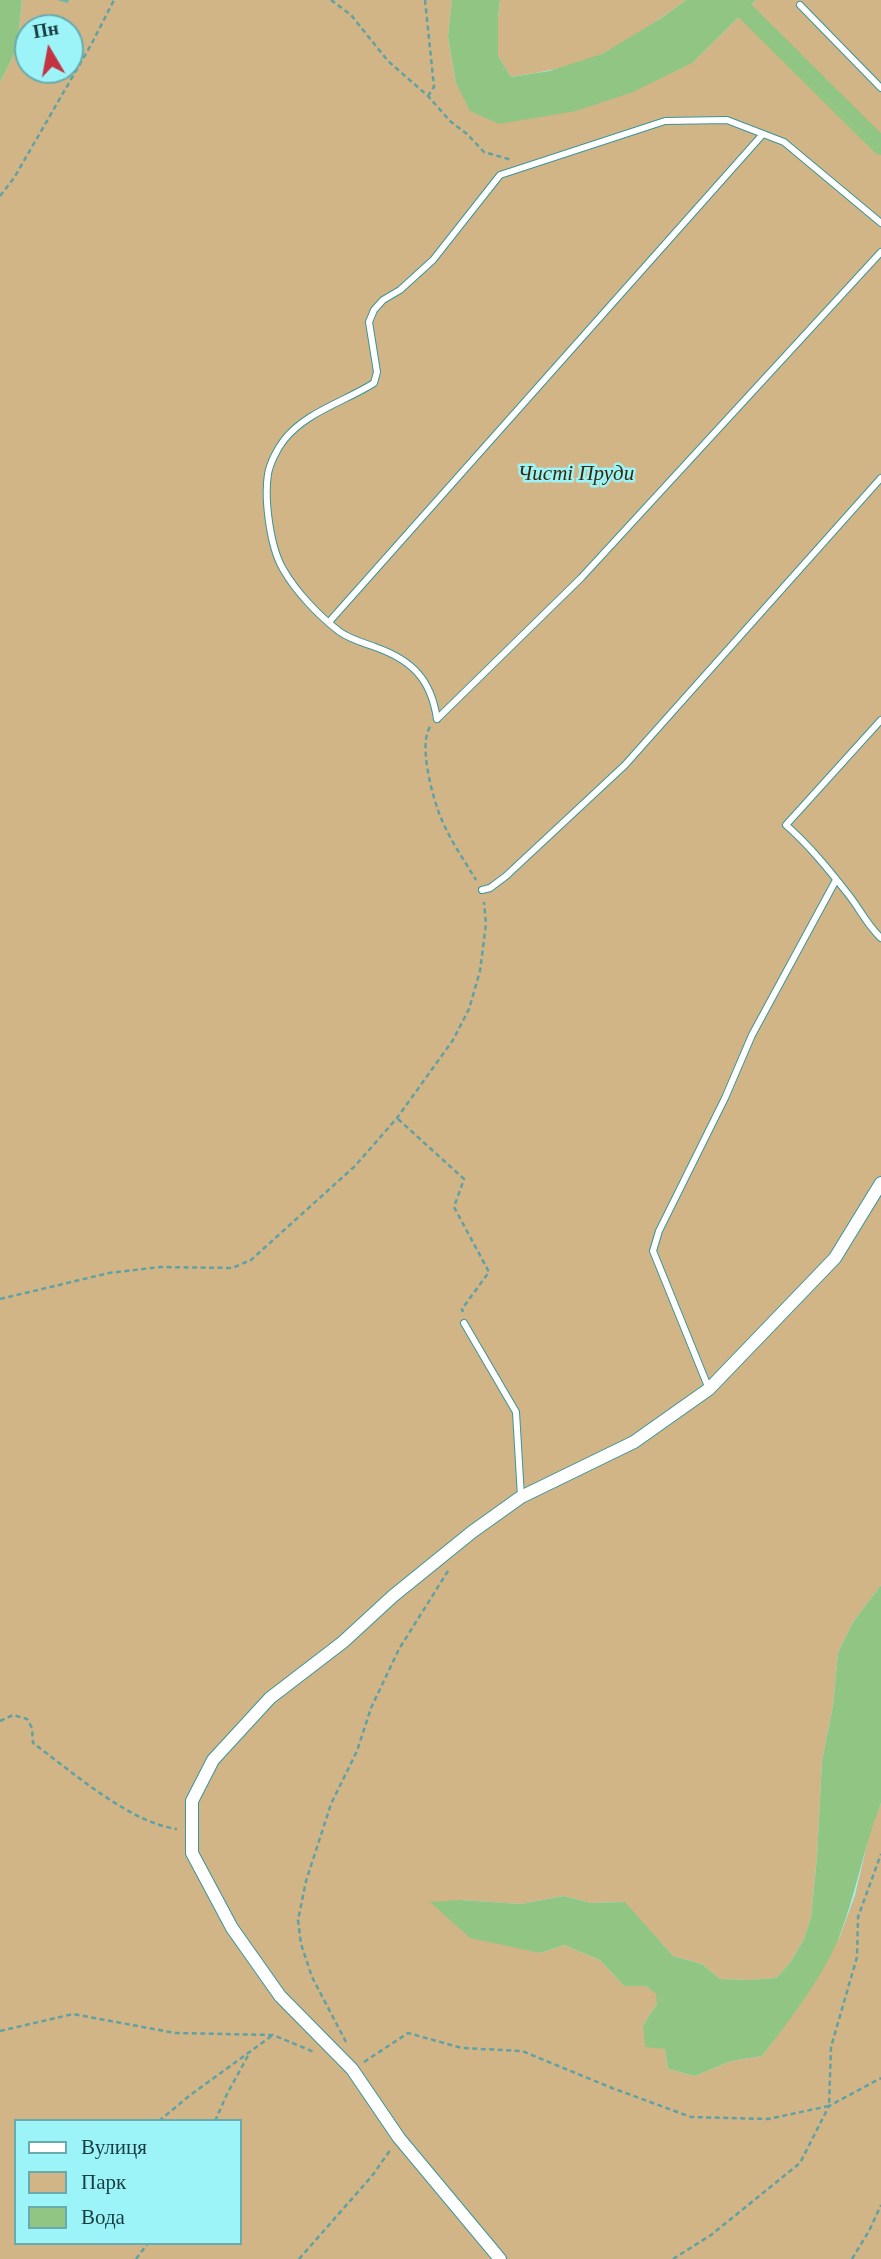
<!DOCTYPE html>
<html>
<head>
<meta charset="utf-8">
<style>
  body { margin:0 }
  #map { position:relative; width:881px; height:2259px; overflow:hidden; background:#9cf4f8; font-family:"Times New Roman",serif }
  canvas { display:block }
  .legend { position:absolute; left:14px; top:2119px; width:228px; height:126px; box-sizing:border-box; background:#9cf4f8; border:2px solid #67abae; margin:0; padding:9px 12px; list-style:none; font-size:21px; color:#183d3f }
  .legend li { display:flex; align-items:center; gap:14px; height:35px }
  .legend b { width:35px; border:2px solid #67abae }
  .north { position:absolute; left:14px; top:14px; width:70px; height:70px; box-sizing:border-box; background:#9cf4f8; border:2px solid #67abae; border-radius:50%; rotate:350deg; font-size:19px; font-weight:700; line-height:28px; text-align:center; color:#183d3f }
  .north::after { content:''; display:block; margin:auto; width:24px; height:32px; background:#c43343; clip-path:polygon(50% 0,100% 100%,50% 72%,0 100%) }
</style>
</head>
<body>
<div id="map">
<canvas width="881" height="2259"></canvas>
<ul class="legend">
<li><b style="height:9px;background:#fff"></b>Вулиця</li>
<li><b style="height:19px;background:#d2b586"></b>Парк</li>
<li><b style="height:19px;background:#91c584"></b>Вода</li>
</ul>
<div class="north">Пн</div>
</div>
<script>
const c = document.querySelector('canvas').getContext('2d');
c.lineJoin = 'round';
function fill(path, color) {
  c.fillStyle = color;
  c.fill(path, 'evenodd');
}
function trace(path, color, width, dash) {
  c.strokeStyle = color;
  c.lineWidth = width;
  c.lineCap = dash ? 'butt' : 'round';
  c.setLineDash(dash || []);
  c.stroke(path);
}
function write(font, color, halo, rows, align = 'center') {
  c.font = font + ' "Times New Roman",serif';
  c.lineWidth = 5;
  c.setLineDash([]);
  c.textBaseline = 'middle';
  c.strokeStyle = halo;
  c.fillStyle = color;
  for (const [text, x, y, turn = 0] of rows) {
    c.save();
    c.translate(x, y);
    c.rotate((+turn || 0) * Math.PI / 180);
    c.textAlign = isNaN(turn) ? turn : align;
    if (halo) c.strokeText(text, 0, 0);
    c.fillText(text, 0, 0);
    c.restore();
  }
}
const green = new Path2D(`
  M22,0H452L448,37L456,83L692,63L756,0H881V1585L853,1622L838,1653L833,1706L822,1761L817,1857L811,1917L804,1939L790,1963L776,1978L749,1980L720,1979L702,1964L673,1956L624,1902L591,1903L564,1896L521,1904L460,1900L540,1953L564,1945L600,1960L624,1986H646L657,1994V2004L643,2025L665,2048L668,2069L695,2076L731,2061L762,2056L801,2003L840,1936L855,1895L871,1827L881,1803V2259H0V82L17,48ZM28,28H70V70H28ZM16,2121H240V2243H16Z
  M500,0H686C660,19 632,40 602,54C574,67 541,72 511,77L498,56V18Z`);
const water = new Path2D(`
  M0,0H22L17,48L0,82Z
  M452,0H500L498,18V56L511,77L549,71L602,54L660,19L686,0H756L692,63L633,92L576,111L499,124L470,111L456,83L448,37Z
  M881,1585V1803C864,1845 857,1890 841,1932C826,1973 789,2021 762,2056L731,2061L695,2076L668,2069L665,2049L645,2047L643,2025L657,2004L656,1994L646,1986H624L600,1960L564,1945L540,1953L470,1938L430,1902L460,1900L521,1904L564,1896L591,1903L625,1902L673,1956L702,1964L720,1979L749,1980L776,1978L790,1963L804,1939L811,1917L817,1857L822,1761L833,1706L838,1653L853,1622Z`);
const canal = new Path2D(`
  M745,11L881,146`);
const path = new Path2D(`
  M331,0L351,15L388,61L428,96L450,121L467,134L484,152L512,160
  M425,0L434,87L428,96
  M0,196L14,178L92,43L114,0
  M430,727C418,745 433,799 441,818C450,840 464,860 476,880
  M398,1119L464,1179L454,1207L489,1272L462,1309L463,1312
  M0,1299L109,1273L160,1267L232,1268L251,1260L355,1166L397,1118L453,1040L469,1009L480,971L486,924L484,902
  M0,1721L13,1715L27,1719L32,1728L33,1743C71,1771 130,1823 177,1829
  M0,2031L73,2014L175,2033L273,2035L314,2052
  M346,2042L312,1977L301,1944L298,1920L306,1881L331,1804L357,1751L371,1708L399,1649L448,1571
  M364,2062L408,2033L462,2048L522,2051L612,2088L691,2117L768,2119L829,2106L831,2047L857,1957L858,1917L881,1854
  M159,2121L189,2096L273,2035
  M215,2121L227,2094L250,2052
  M136,2259L148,2243
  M299,2259L372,2176L391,2149
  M673,2259L711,2235L800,2163L829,2106L881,2078
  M852,2259L869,2231L881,2205`);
const lane = new Path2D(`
  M800,5L881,88
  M329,622L763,134
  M437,719C431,679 412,660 375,647C364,643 350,639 340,632C319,616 296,592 283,569C270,547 264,499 268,474C270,463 277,449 284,440C306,412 344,402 374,383L377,372L369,322L374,310L383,300L400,290L433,260L500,175L665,121L727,120L784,142L881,223
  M437,719L581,578L881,252
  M881,720L786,825C809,845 829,870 848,894C860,909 867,925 881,938
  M482,890L490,888L506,876L625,765L881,478
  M464,1323L516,1412L521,1497
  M709,1389L653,1251L659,1231L725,1098L752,1035L836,880`);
const street = new Path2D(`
  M500,2259L399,2138L352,2069L280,1996L232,1928L192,1853V1801L213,1760L270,1698L343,1642L393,1596L472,1532L521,1497L634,1442L709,1389L835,1258L881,1183`);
const wall = new Path2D(`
  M57,0H69L68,3Z`);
const parkNames = [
  ["Чисті Пруди",576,474]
];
fill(green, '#d2b586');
fill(water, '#91c584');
trace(canal, '#91c584', 18);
trace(lane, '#3a9599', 8);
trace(street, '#3a9599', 14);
trace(path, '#60a1a4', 2.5, [5, 3.5]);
trace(lane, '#fff', 6);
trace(street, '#fff', 12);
fill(wall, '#6eb5a7');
write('italic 21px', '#3b2a08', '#9cf4f8', parkNames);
</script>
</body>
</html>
